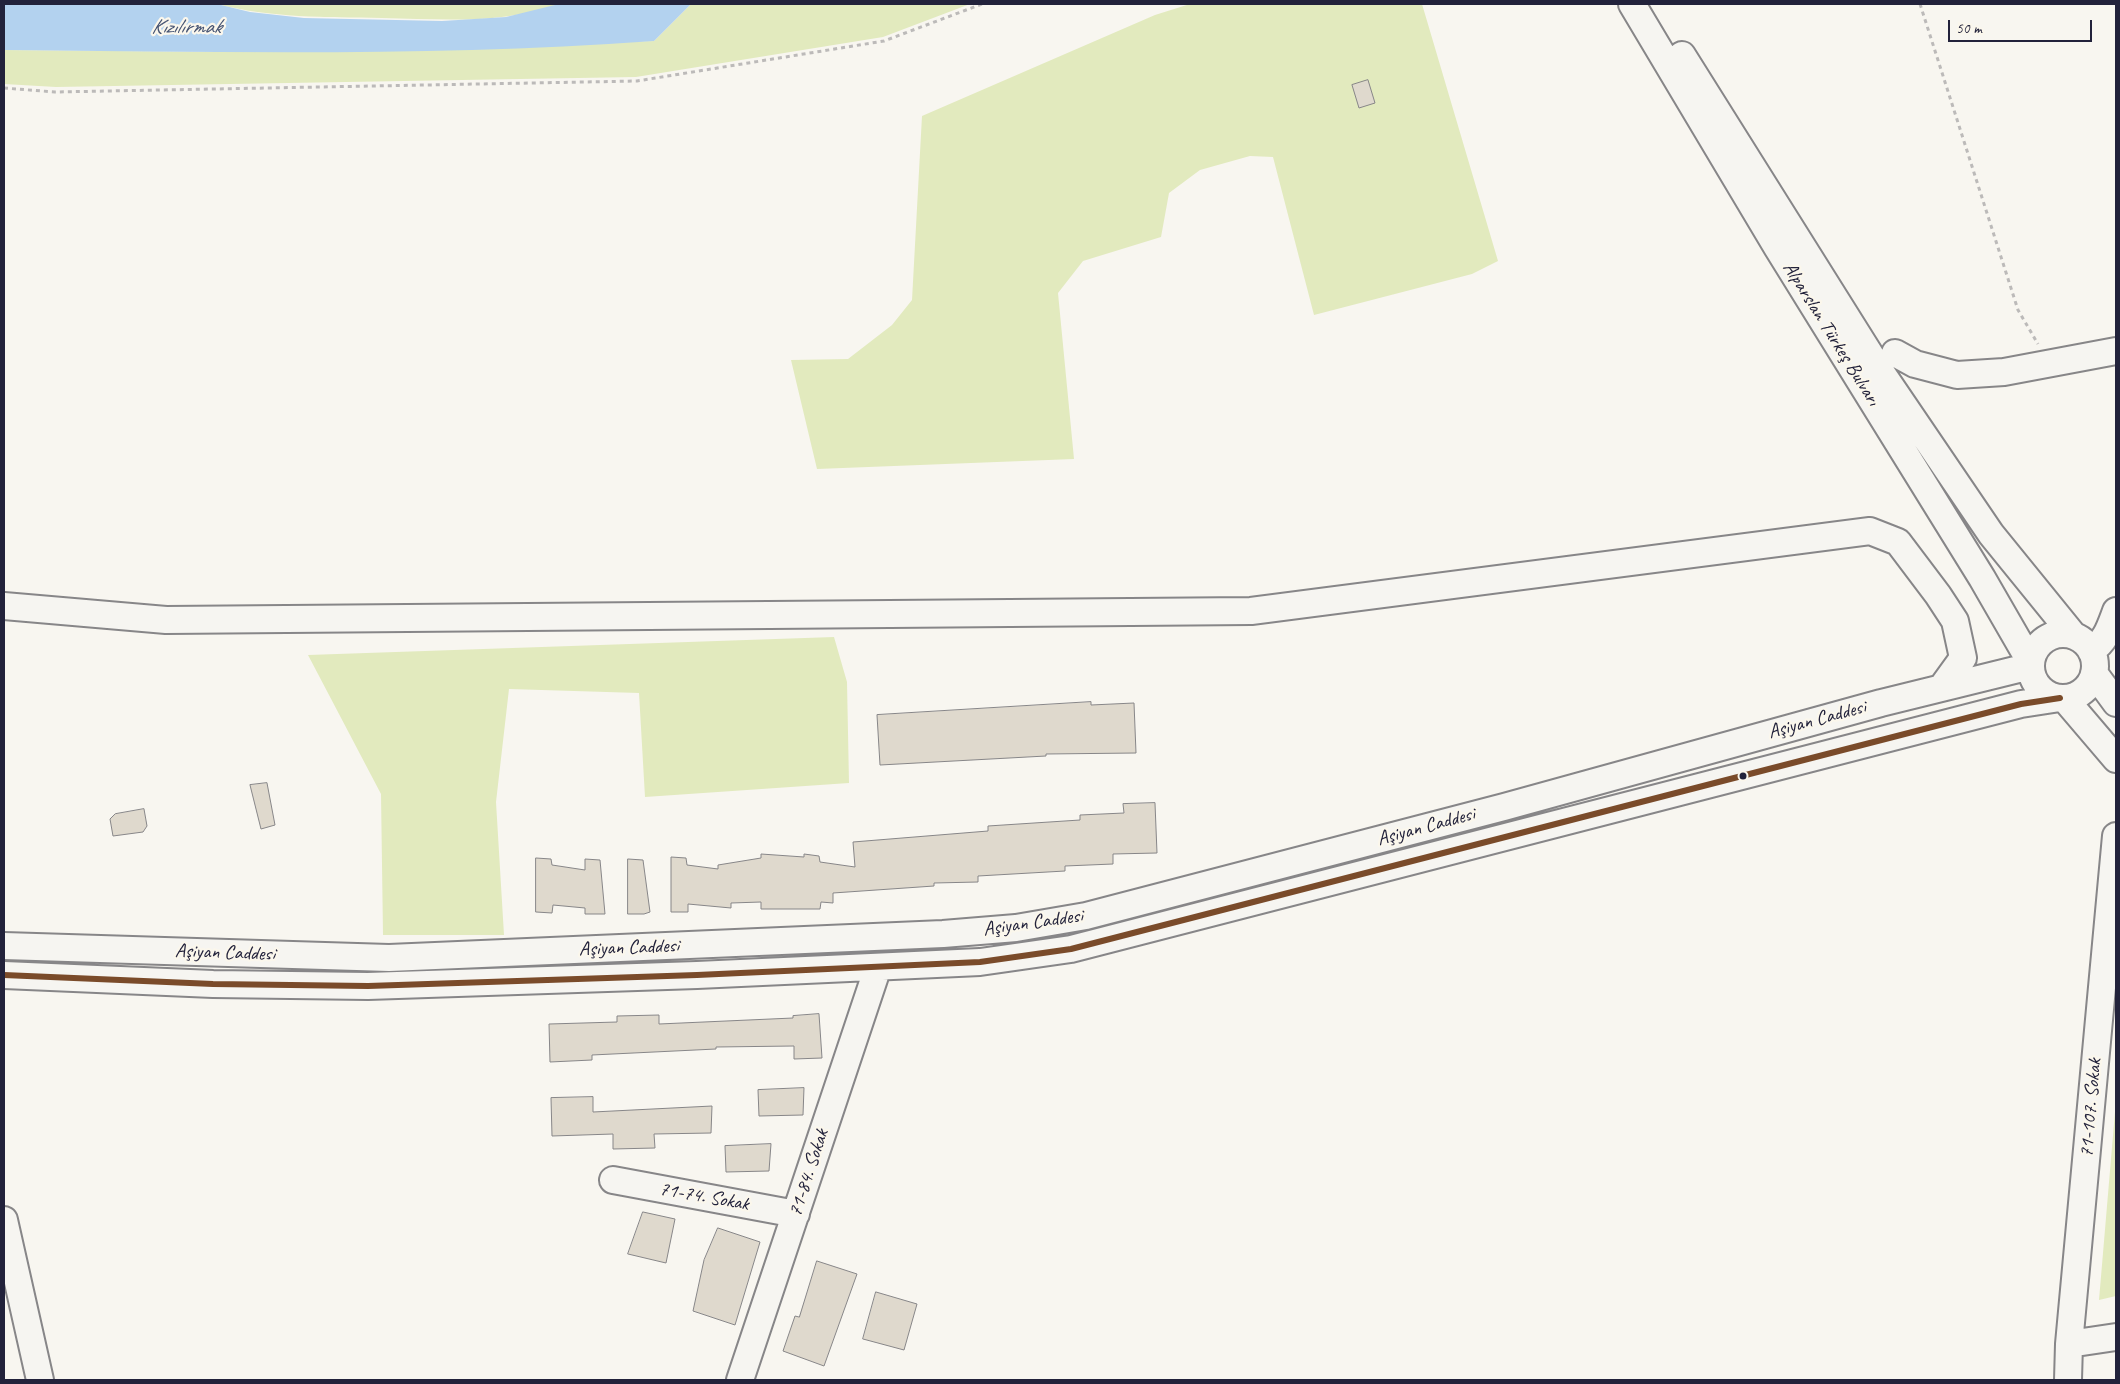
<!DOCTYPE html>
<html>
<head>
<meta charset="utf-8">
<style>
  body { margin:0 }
  #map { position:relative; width:2120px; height:1384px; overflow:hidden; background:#f8f6f0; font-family:Caveat,sans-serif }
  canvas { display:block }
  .frame { position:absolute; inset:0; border:5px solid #22223b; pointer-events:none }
  .scale { position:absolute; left:1948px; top:20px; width:144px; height:22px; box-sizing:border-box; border:2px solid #22223b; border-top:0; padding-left:6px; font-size:15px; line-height:18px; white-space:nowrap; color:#22223b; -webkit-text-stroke:4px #fbf7ec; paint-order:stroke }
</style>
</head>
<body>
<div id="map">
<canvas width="2120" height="1384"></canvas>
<div class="frame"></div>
<div class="scale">50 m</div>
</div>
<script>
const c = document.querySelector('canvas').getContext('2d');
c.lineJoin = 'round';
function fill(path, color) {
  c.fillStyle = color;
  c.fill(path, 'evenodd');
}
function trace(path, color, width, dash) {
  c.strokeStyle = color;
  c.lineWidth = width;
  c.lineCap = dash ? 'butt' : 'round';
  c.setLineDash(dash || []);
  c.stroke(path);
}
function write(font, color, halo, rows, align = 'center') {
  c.font = font + ' Caveat,sans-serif';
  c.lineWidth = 4.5;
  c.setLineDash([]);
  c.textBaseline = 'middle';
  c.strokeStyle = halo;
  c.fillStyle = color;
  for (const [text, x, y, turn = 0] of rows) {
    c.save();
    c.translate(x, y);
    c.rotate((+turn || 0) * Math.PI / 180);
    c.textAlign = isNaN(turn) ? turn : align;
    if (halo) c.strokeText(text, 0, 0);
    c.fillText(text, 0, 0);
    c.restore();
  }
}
const green = new Path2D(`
  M217,4H559C501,25 442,19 382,18C326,17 271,18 217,4Z
  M691,4H970L883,37L636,77L56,87L4,84V50L227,52L654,41Z
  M1190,4H1422L1498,261L1472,274L1314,315L1273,157L1250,156L1200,170L1169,193L1161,237L1083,261L1058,293L1074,459L817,469L791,360L848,359L892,325L912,300L922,116L1155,15Z
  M834,637L847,682L849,783L645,797L639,693L509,689L496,802L504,935H383L381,794L308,655Z
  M2116,1100V1296L2099,1300Z`);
const water = new Path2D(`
  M4,4H217L250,12L304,18L442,21L506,17L559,4H691L654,41C438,57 220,52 4,50Z`);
const building = new Path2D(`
  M1368,80L1375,103L1359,108L1352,85Z
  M1091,702V705L1134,703L1136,753L1046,754V756L880,765L877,715Z
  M267,783L275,825L261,829L250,785Z
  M1155,803L1157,853L1113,854V864L1065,866V871L978,876V882L934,883V886L833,893V903L821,902L820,909H761V902L731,903V908L688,904V912H671V857L686,858L687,865L718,869V865L761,858V854L804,857V854L819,856L820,862L855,867L853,842L988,831V826L1080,820V815L1124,813L1123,804Z
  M144,809L147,826L143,832L113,836L110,819L115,814Z
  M536,858L551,859L552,865L585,870V859L600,860L605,914H585V908L553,905L552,913L536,912Z
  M628,859L643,860L650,912L644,914H628Z
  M819,1014L822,1058L794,1059V1046L716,1047V1049L592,1055V1060L550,1062L549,1024L617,1022V1016L659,1015V1024L793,1018V1016Z
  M804,1088L803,1115L759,1116L758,1090Z
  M593,1097V1112L712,1106L711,1133L654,1134L655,1148L613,1149V1134L552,1136L551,1098Z
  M771,1144L769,1171L726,1172L725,1146Z
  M643,1212L675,1219L666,1263L628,1254Z
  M718,1228L760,1242L735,1325L693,1311L704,1260Z
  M817,1261L857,1274L824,1366L783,1351L795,1316L799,1317Z
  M876,1292L917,1304L904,1350L863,1339Z`);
const path = new Path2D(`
  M1920,4L2018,310L2038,344
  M4,88L55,92L637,81L884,41L982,4`);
const minor = new Path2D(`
  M1632,4L1777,247L1982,578L2031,663
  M1682,55L1881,372L1991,534L2073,635
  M1895,353L1915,364L1957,375L2004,372L2116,351
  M4,606L166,620L1251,611L1870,531L1898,542L1938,595L1955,621L1963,658L1942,687
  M2031 666a32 32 0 1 1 64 0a32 32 0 1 1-64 0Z
  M2091,651C2106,641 2110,627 2116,611
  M2094,673L2116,703
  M2064,698L2116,759
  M4,946L389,958L943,934L1016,928L1086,916L1504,807L1881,703L2031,666
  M4,975L213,984L368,986L697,975L980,962L1071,949L2021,704L2060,698
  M613,1180L796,1214
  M4,1220L40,1380
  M2069,1344L2116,1337
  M740,1380L878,967
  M2068,1380L2069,1344L2116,836`);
const bus1 = new Path2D(`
  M4,975L213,984L368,986L697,975L980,962L1071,949L2021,704L2060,698`);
const markers = [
  [1743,776,4.5,"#22223b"]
];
const streetNames = [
  ["Alparslan Türkeş Bulvarı",1831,334,58],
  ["Aşiyan Caddesi",1817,720,-15],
  ["Aşiyan Caddesi",1426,827,-15],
  ["Aşiyan Caddesi",1033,923,-8],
  ["Aşiyan Caddesi",629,948,-2],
  ["Aşiyan Caddesi",225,953,2],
  ["71-107. Sokak",2091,1108,-85],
  ["71-84. Sokak",809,1173,-72],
  ["71-74. Sokak",704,1197,10]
];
const waterNames = [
  ["Kızılırmak",186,27]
];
fill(green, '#e2eabe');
fill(water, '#b3d2ef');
fill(building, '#dfd9cd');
trace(building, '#878688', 1);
trace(minor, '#878688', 30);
trace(path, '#bcbab9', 3, [4, 4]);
trace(minor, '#f6f5f1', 26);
trace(bus1, '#7a4b2a', 6);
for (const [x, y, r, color] of markers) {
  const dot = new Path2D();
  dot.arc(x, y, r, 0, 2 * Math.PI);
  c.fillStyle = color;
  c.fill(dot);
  trace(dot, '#fbf7ec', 2);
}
write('20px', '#22223b', '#fbf7ec', streetNames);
write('italic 21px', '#445271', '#fbf7ec', waterNames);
</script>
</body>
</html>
